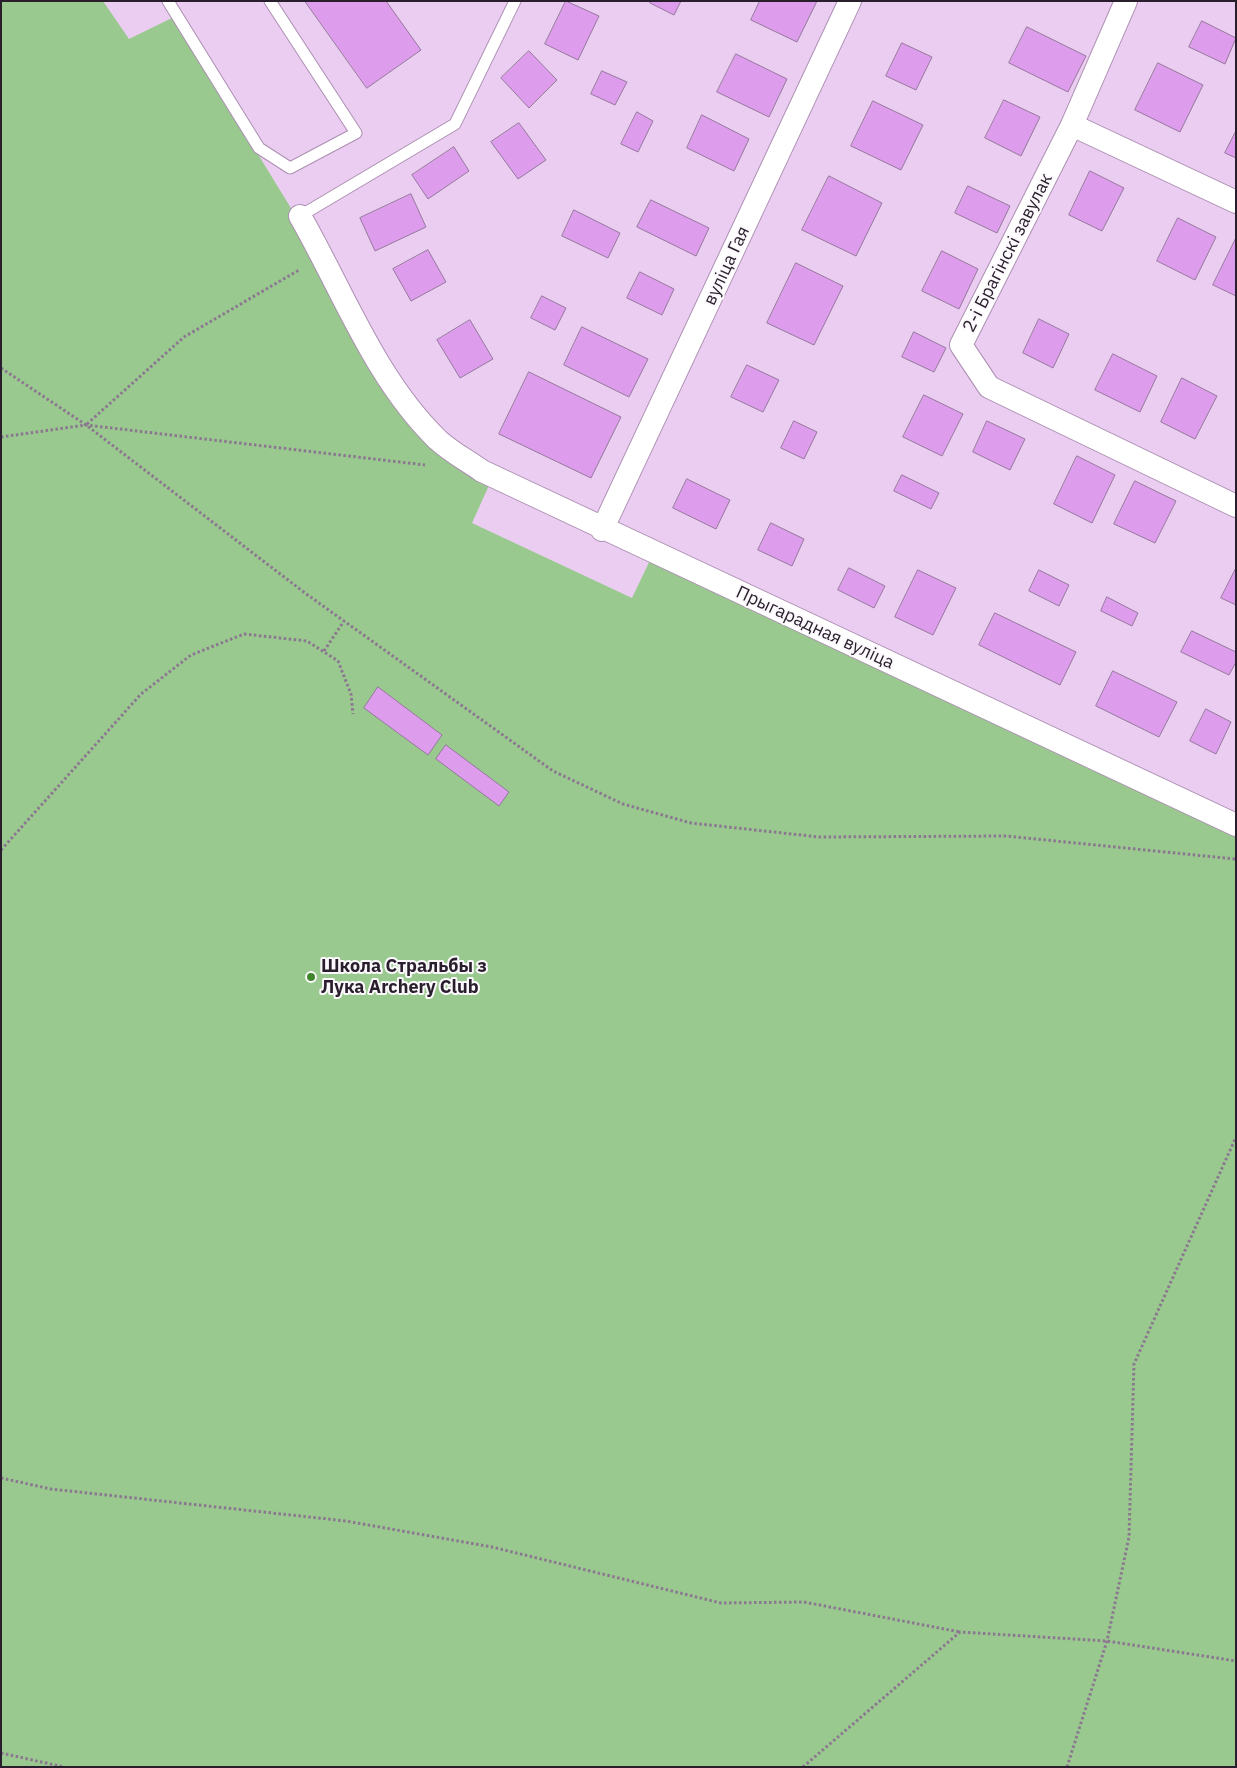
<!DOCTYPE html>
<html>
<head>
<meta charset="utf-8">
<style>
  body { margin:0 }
  #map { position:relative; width:1237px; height:1768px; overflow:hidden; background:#ebcdf2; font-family:"IBM Plex Sans",sans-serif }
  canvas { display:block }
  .frame { position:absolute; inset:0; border:2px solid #291e2c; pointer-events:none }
</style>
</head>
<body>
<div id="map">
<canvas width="1237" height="1768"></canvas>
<div class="frame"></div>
</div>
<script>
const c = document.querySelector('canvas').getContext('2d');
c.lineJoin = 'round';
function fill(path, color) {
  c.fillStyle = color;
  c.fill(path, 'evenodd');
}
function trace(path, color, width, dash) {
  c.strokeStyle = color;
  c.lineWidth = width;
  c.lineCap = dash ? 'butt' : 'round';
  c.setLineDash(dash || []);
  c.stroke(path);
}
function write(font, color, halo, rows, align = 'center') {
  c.font = font + ' "IBM Plex Sans",sans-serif';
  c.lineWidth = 4;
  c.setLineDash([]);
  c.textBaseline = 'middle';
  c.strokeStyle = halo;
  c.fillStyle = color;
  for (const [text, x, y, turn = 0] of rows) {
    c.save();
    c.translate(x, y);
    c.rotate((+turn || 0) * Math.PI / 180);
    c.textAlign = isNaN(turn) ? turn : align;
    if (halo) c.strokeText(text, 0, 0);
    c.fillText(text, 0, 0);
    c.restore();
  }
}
const green = new Path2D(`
  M1,1H103L129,39L174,17L297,218L367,350L491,481L472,523L632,598L652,556L1236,829V1767H1Z`);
const building = new Path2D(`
  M305,1H386L421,50L367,88Z
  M566,1L599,16L578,60L545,44Z
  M651,1H681L674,15L650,3Z
  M760,1H817L797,42L751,20Z
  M1202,21L1236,38L1225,64L1189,47Z
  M1027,27L1086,56L1068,92L1009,63Z
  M902,43L932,57L916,90L886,76Z
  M529,51L557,80L529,108L501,78Z
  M736,54L787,79L769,117L717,92Z
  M1158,63L1203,85L1180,132L1135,110Z
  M602,71L627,82L615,105L591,94Z
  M1004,100L1040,117L1021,156L985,138Z
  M873,101L923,125L901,170L851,146Z
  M637,112L653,121L638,152L621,144Z
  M702,115L749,139L734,171L687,148Z
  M519,123L546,160L518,179L491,142Z
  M1236,131V158L1225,153Z
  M454,147L469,171L428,199L412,175Z
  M1090,171L1124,188L1102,231L1069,215Z
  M829,176L882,203L856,256L802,230Z
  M968,186L1010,206L997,233L955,213Z
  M411,194L426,227L375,251L360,218Z
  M651,200L709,228L696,256L637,227Z
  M574,210L620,233L608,258L562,236Z
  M1178,218L1216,237L1195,280L1157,261Z
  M1236,238V296L1213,285Z
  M428,250L446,282L411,301L393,269Z
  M942,251L978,269L959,309L922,291Z
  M796,263L843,286L814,345L767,323Z
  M640,272L674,289L662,315L627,298Z
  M542,296L566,308L555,330L531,318Z
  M1039,319L1069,334L1053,368L1023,353Z
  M470,320L493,359L460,378L437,340Z
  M582,327L648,359L629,397L564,365Z
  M914,332L946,348L934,372L902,357Z
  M1113,354L1157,376L1140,412L1095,390Z
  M747,365L779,380L763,412L731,397Z
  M529,372L621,417L591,478L499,434Z
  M1182,378L1217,396L1195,439L1161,422Z
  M924,395L963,414L942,456L903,437Z
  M794,421L817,432L804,459L781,448Z
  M987,421L1025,439L1010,470L973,452Z
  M1077,456L1115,475L1092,523L1054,504Z
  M902,475L939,493L931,509L894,491Z
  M687,479L730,500L716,529L673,508Z
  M1135,481L1176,501L1155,543L1114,524Z
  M771,523L804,539L792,566L758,550Z
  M849,568L885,586L874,608L838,590Z
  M1236,568V605L1221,598Z
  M918,570L956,588L933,635L895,617Z
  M1039,570L1069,585L1059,606L1029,591Z
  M1107,597L1138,613L1132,626L1101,611Z
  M995,613L1076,652L1060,685L979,645Z
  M1192,631L1236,652V662L1229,675L1181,652Z
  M1113,671L1177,702L1159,737L1096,706Z
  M378,687L442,735L428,755L364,708Z
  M1206,709L1231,722L1216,754L1190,741Z
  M446,745L509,792L499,806L436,759Z`);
const path = new Path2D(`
  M1,368L86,425L305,593L553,771L623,804L691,823L819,837L1006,836L1236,859
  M87,424L184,337L299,270
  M1,437L86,425L425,465
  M324,651L344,621
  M1,850L141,694L191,655L244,634L307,641L338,661L351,694L353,714
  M1,1478L51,1489L346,1521L492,1547L721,1603L804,1602L960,1632
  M1,1753L64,1767
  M803,1767L960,1632L1107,1641L1236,1661
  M1067,1767L1107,1641L1129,1537L1134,1364L1236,1137`);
const lane = new Path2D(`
  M168,1L259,148L290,168L356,133L270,1
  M300,216L455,124L515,1`);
const street = new Path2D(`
  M1126,1L1072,125L961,345L989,387L1236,506
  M1072,125L1236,202
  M300,216C343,291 375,379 438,440C451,452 468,461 482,471L1236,825
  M602,530L850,1`);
const markers = [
  [311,977,5,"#40862c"]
];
const streetNames = [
  ["2-і Брагінскі завулак",1008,253,-63],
  ["вуліца Гая",727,266,-65],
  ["Прыгарадная вуліца",815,628,25]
];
const poiNames = [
  ["Школа Стральбы з",321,967],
  ["Лука Archery Club",321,988]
];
fill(green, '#9ac98f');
fill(building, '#dd9cec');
trace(building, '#94799b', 1);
trace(lane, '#ac8fb2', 13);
trace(street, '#ac8fb2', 24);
trace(path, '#8c7791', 3, [2.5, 2.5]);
trace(lane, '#fff', 11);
trace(street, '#fff', 22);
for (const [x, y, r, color] of markers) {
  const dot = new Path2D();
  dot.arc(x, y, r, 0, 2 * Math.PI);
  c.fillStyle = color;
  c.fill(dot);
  trace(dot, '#fcf9fd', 2);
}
write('18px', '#291e2c', '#fcf9fd', streetNames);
write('bold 18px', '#291e2c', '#fcf9fd', poiNames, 'left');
</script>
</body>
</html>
